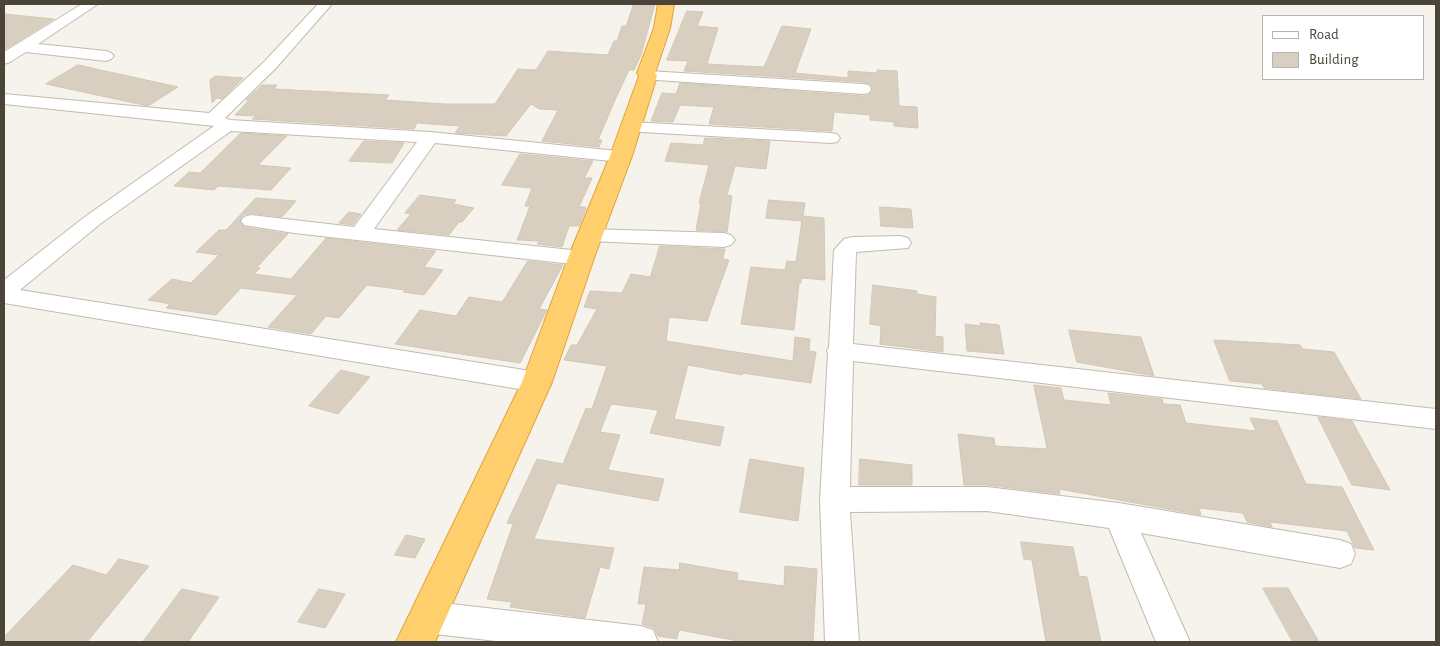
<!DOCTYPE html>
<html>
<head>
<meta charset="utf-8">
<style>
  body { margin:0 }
  #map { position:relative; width:1440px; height:646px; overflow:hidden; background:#f6f3ec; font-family:"Alegreya Sans",sans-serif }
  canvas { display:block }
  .frame { position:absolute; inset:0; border:5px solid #4b4439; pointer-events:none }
  .legend { position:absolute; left:1262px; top:15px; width:162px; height:65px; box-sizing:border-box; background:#fff; border:1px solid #b7b4b0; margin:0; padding:6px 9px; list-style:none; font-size:15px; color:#4b4439 }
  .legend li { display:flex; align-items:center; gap:10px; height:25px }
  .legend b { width:25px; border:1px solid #b7b4b0 }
</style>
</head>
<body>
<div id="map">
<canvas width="1440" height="646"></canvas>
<div class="frame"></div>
<ul class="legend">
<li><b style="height:6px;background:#fff"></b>Road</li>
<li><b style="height:14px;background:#d8cfc1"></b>Building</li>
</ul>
</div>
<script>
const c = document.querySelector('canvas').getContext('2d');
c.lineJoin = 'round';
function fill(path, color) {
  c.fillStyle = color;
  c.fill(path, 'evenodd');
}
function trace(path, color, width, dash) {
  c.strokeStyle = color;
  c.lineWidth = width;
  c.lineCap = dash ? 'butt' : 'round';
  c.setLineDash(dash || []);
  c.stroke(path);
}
const building = new Path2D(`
  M634,4H655L641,55L634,70H629L615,100L598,140H602L599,147L542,141L558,110L539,109L531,104L506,136L455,133L460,126L417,123L414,129L252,119L256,116L235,115L249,100H246L262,85H277L274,89L389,95L385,100L445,104H495L518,69L536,70L548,51L608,55L614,41H617L622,26H626Z
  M687,11L703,12L697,26L718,28L707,64L764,67L782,26L811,29L795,73L848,78V71L877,73V70L897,71L899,106L917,107L918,128L894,126V122L870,120V115L834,112L832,131L709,124L714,107L680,105L673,122L651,121L662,93L676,94L680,83L863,96L869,95L873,90L871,84L863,82L684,71L688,61L667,60Z
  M4,14L54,19L4,50Z
  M78,65L178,87L148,106L46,84Z
  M216,76L243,78L222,99L217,98L212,103L210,80Z
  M241,133L287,136L258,165L291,168L271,190L218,186L214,190L174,186L189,172L200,173Z
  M705,138L770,141L766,169L735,166L727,195L732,196L727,232L696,230L701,203H699L709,165L665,161L671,143L703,145Z
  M364,141L404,143L392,163L349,161Z
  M520,154L593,161L584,178H592L579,207H586L584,214L579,226H569L562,247L537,244L540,241L517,240L530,206H525L532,188L502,185Z
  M420,195L456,200L453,204L474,208L462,222H459L449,235L397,230L411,214L405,213Z
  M256,198L296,201L282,217L251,213L243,215L240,220L244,227L288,234L257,267L260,268L254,274L291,279L326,238L436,251L424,267L443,270L424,295L403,292L405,290L367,285L339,318L326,316L311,334L268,327L297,295L241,288L216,315L166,308L170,304L148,300L172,279L191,283L219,255L196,252L219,230H226Z
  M769,200L805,203L803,216L824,218L825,280L801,278V283H799L794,330L741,324L751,267L785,270L787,261L796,262L802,221L766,218Z
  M880,207L911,209L913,228L881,226Z
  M349,212L361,214L353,225L339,223Z
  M660,246L725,249L723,259L729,260L707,321L669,317L666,341L793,361L795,337L810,339L809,351L816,352L811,383L742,373V375L688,365L674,419L724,427L720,446L650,433L658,410L611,404L600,432L620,435L608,470L664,479L658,501L557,483L534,539L614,548L609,569L600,567L585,618L510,607L512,602L487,599L513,524L507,523L537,459L563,464L586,408L592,409L607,366L564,360L571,345H577L597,309L584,307L590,291L622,293L631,274L650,277Z
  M528,261L563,265L539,309L547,310L520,363L395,344L420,310L456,316L469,297L502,302Z
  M873,285L917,291V294L936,297L935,336L943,337V352L880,344L881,326L870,324Z
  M980,323L999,325L1004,354L967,351L965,324L981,326Z
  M1069,330L1141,337L1154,376L1077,362Z
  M1214,340L1300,345L1303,349L1334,352L1361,399L1264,388L1262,384L1230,381Z
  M341,370L370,377L338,414L309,406Z
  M1034,385L1061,388L1064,400L1111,405L1108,393L1162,399L1163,404L1180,405L1186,423L1256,431L1250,418L1277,421L1306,484L1342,487L1374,550L1355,548L1347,531L1270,522L1272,527L1247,522L1243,513L1199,508L1201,515L1059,489L1060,494L987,485H964L958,434L994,438L995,446L1047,449Z
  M1318,417L1352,421L1390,490L1352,485Z
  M750,459L804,468L798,521L740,512Z
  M860,459L912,465V485H859Z
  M406,535L425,539L415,558L395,555Z
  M1021,542L1073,547L1079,576L1087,577L1101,642H1046L1032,560L1024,559Z
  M119,559L149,566L87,642H4V637L73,565L106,575Z
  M680,563L738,573L737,580L784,586L785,566L817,569L813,642H744L679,630L677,639L658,636L654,628L642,624L646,604H638L644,567L679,570Z
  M1263,588H1288L1319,642H1293Z
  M182,589L219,597L188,642H143Z
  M319,589L345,594L325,628L298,622Z`);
const street = new Path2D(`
  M82,4H98L38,44L106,51L111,53L114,56L111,59L106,61L26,52L10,62L4,64V52Z
  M318,4H332L276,68L225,118L230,120L430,132L628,152L630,156L628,160L621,162L435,143L374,229L581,251L589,253L592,258L589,263L581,265L294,233L244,225L241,221L244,217L251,215L354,227L417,142L231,131L100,224L20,290L537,372L546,375L550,382L546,389L537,392L4,303V280L86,216L214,126L4,104V94L209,113L264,62Z
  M648,71L863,84L869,85L871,89L869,93L863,94L642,79L640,76L642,73Z
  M630,122L831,133L837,134L840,138L837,142L831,143L624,131L621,127L624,123Z
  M590,229L724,233L731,235L735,240L731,245L724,247L590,241L583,240L579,235L583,230Z
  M900,236L908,238L911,243L908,248L856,252L853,344L1436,409V429L853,361L850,487H987L1119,503L1340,540L1351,544L1355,554L1351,564L1340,568L1141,533L1190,642H1156L1109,528L987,511L850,512L859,642H825L820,500L828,354L827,351L829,347L834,250L844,239L852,237Z
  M426,601L641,626L653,630L658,642H505L426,633L414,628L410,617L414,606Z`);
const highway = new Path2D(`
  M658,4H674L670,28L655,73L657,76L632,156L594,258L552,382L435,642H396L522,382L568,258L610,156L639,76L637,73L654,28Z`);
fill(building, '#d8cfc1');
trace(building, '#d3c7b4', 1);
trace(street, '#c2bbae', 2);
trace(highway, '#e0a43c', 2);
fill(street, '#fff');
fill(highway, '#ffcf6e');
</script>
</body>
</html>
